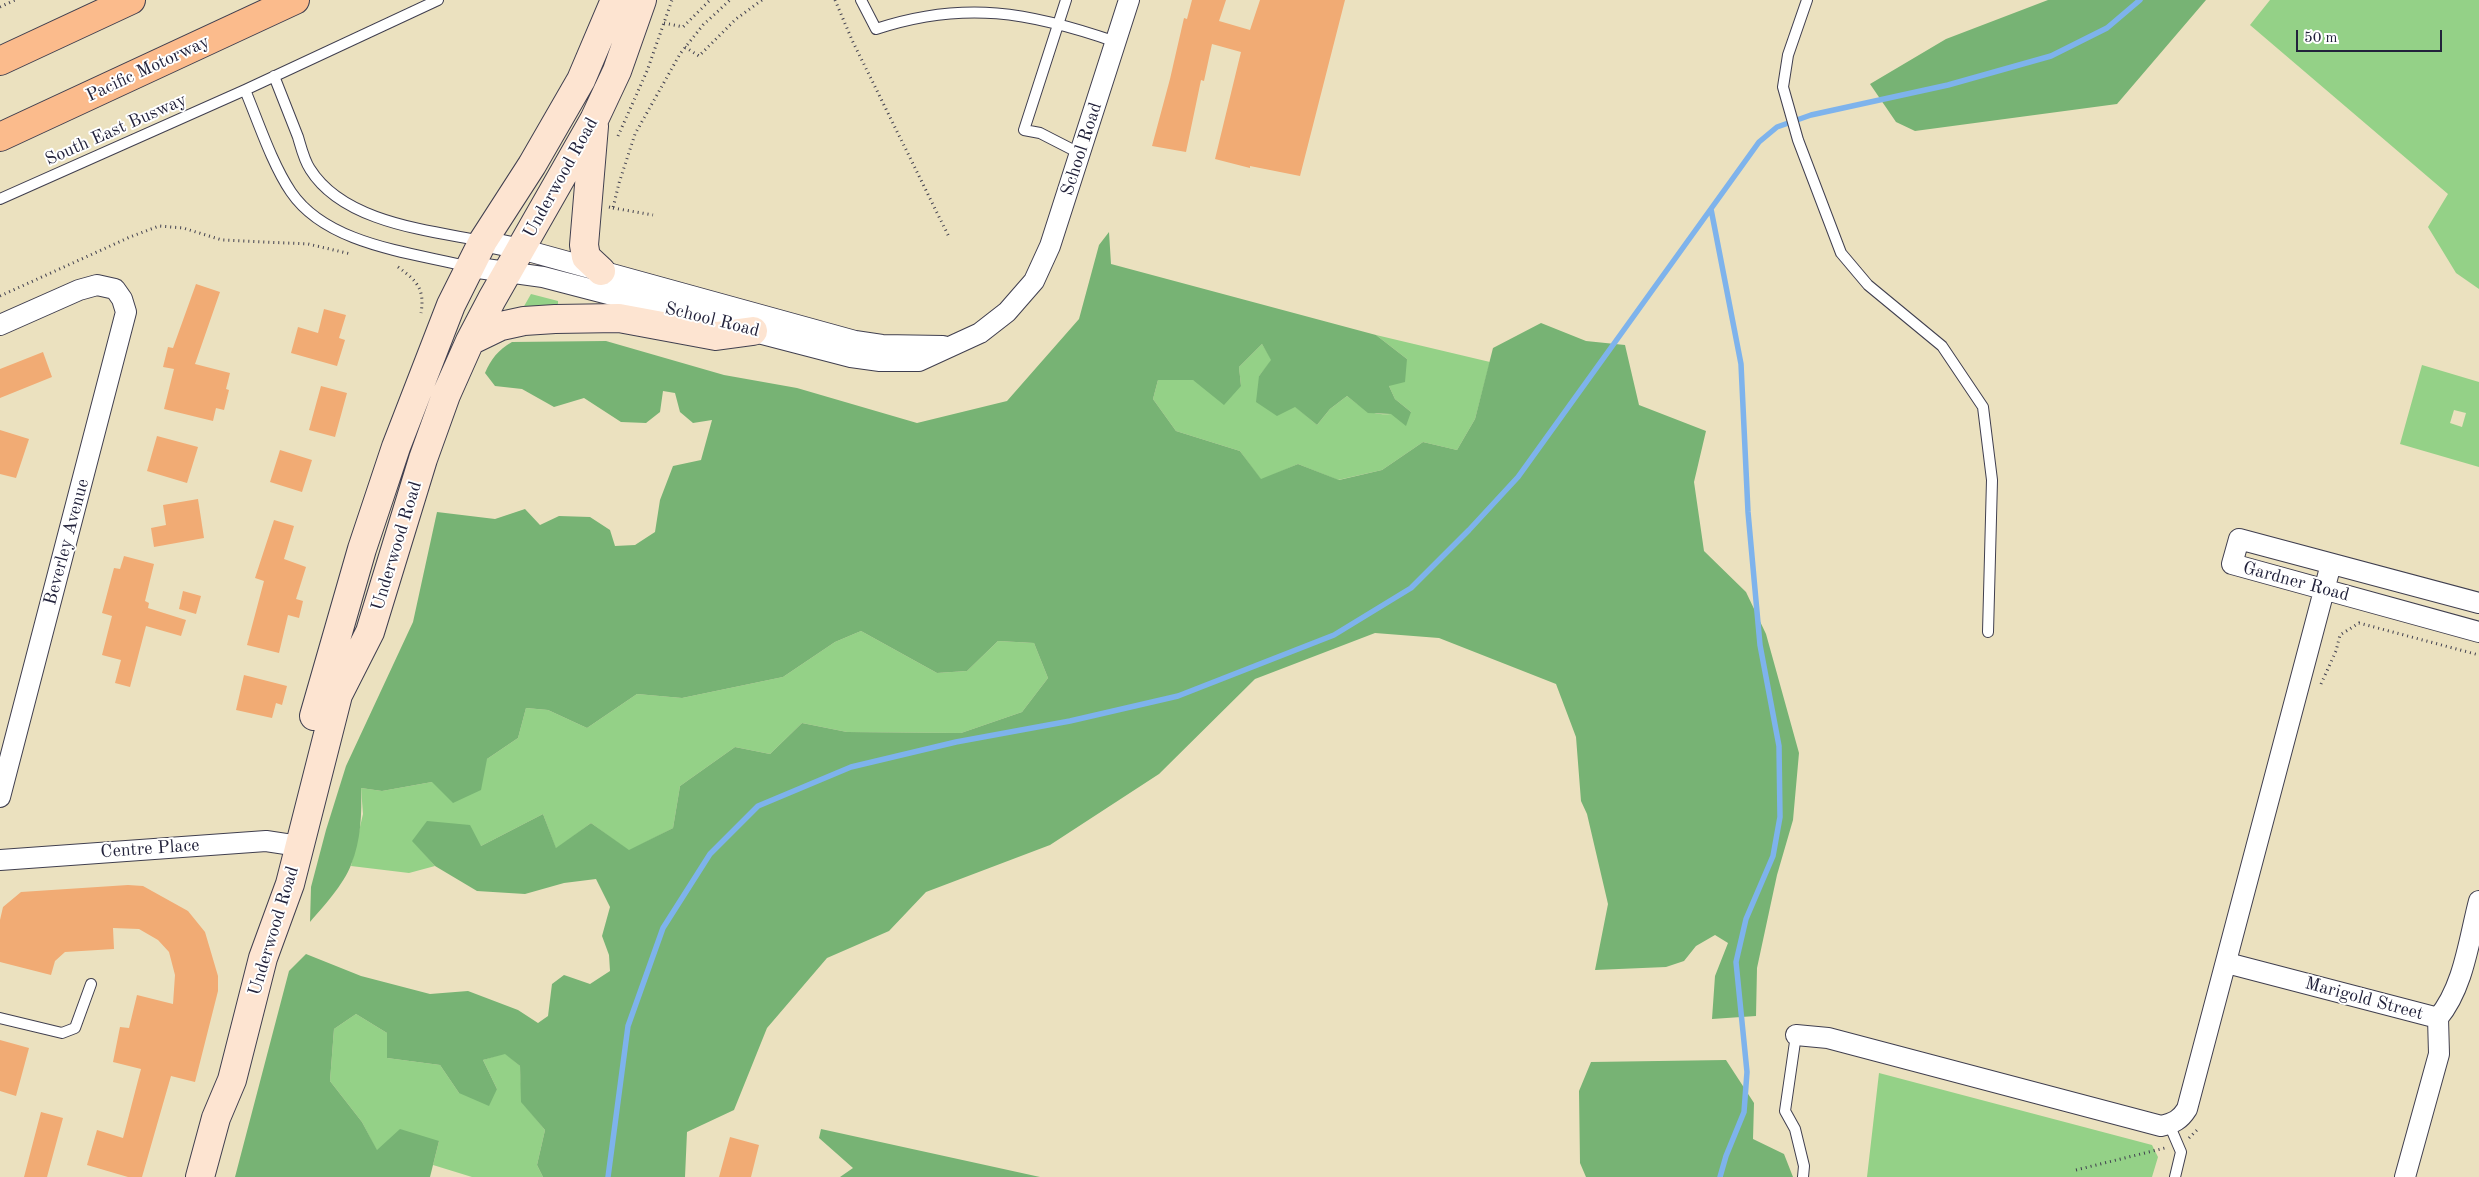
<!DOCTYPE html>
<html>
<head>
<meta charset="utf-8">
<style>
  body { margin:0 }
  #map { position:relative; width:2479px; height:1177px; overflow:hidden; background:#ebe1bf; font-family:"Old Standard TT",serif }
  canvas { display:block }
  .scale { position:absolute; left:2296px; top:30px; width:146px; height:22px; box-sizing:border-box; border:2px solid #22223b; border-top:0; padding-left:6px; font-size:15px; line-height:18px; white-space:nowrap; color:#22223b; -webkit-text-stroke:4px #fff; paint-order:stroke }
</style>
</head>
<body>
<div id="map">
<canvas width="2479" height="1177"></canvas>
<div class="scale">50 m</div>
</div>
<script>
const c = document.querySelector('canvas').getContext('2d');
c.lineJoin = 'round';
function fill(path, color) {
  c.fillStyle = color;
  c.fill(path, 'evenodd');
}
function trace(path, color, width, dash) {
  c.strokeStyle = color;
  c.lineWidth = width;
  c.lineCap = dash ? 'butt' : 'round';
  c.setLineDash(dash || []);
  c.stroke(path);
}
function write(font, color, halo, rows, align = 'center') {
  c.font = font + ' "Old Standard TT",serif';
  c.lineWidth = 4;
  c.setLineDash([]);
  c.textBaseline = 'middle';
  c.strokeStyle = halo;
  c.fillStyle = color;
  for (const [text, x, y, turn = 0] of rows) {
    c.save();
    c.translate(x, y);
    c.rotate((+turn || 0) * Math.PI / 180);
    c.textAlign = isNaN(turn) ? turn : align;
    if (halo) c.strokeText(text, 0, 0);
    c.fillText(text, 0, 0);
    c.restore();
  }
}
const green = new Path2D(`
  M2270,0H2479V289L2456,273L2428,227L2448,194L2250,25Z
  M531,294L558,301V305L523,308Z
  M1376,335L1490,362L1475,419L1457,450L1423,442L1382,470L1338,480L1298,464L1261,480L1240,451L1176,431L1153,399L1158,380H1193L1241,386L1239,367L1262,344L1272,360L1259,376L1317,425L1330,409L1347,396C1373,417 1377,416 1411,412L1395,399L1389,386L1407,359Z
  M2422,365L2479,382V467L2400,444ZM2454,410L2466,413L2462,427L2450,423Z
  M861,631L937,673L967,671L998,641L1034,643L1048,678L1022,712L961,733L847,732L802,723L770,754L735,747L680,786L673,828L629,851L591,823L556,849L543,814L481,846L413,841L435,866L409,873L351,866L363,814L361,788L382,791L432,782L487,759L518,738L526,708L548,710L587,728L637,694L682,698L783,677L835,642Z
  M356,1014L387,1033V1058L440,1065L459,1093L497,1089L483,1060L505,1053L520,1066L522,1102L545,1130L537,1165L543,1177H472L433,1165L439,1141L377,1151L362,1122L330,1081L334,1029Z
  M1879,1073L2152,1145L2158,1157L2152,1177H1867Z`);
const forest = new Path2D(`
  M2048,0H2206L2117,104L1915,131L1896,122L1870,84L1946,39Z
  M1109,232L1111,264L1376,335L1407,359L1405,382L1389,386L1395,399L1411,412L1406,426L1391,414L1368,413L1347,396L1330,409L1317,425L1295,407L1277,416L1256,402L1259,376L1271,360L1262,344L1239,367L1241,386L1224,405L1193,380H1158L1153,399L1176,431L1240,451L1261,479L1298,464L1339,480L1382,470L1423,442L1457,450L1475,419L1493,348L1541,323L1586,341L1625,345L1639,405L1706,431L1694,482L1704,551L1746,592L1766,634L1799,753L1793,820L1777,875L1757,968L1756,1016L1712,1019L1715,976L1728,943L1715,935L1696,946L1684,961L1666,967L1595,970L1608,904L1587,814L1581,801L1576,737L1556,684L1439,638L1375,633L1255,679L1159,774L1050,845L926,892L889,931L827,958L767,1028L734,1110L687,1132L685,1177H543L537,1165L545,1130L521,1102L520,1066L505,1054L483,1060L497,1089L489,1106L459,1093L440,1065L387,1058V1033L356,1014L334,1029L330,1081L362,1122L377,1150L400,1129L439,1141L430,1177H235L289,971L306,954L361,976L430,994L468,991L518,1010L538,1023L548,1016L552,984L564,975L590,984L610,971L609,955L602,936L610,907L596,879L564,883L525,894L477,891L435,866L412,841L427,821L470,825L481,846L543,814L556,848L591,823L629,850L673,828L680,786L735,747L770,754L802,723L847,732L961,733L1022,712L1048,678L1034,643L998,641L967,671L937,673L861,631L835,642L783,677L682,698L637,694L587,728L548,710L526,708L518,738L487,759L481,790L453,803L432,782L382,791L361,788C362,813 361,841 351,865C344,884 323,907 310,922L311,887L326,830L346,766L413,622L437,512L495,519L525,509L540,525L559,516L590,517L610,530L615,546L635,545L655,532L660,500L673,466L701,460L712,420L693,423L680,412L675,393L663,391L660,412L646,423L621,422L584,398L554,407L522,389L495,386L485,373C491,359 498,350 512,342L606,341L724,375L797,388L917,423L1007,401L1079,319L1099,245Z
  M1726,1060L1754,1103L1753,1139L1784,1154L1793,1177H1586L1580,1163L1579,1091L1591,1062Z
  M821,1129L1040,1177H840L853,1168L819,1138Z`);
const stream = new Path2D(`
  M1711,209L1741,364L1748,512L1760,645L1779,746L1780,817L1773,856L1746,919L1736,962L1747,1072L1744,1112L1726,1156L1720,1177
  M608,1177L628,1026L663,928L710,854L758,806L851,767L956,742L1070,721L1178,696L1334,635L1411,588L1469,530L1518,477L1759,142L1777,127L1811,115L1948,85L2051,56L2107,28L2140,0`);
const building = new Path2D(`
  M1192,0H1226L1219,21L1250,30L1260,0H1345L1300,176L1250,166V168L1215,159L1241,52L1212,44L1204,81L1201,80L1186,152L1152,146L1170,79L1184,18L1187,19Z
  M196,284L220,292L195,364L230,373L226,389L229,390L224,410L216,408L213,421L164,409L174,369L163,367L168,347L173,348Z
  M324,309L346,315L339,338L345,340L337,366L291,353L298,327L318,333Z
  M43,352L52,377L0,398V369Z
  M321,386L347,393L335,437L309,430Z
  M0,430L29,439L16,478L0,474Z
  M157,436L198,447L187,483L147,471Z
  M280,450L312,460L302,492L270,482Z
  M198,499L204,538L154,547L151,528L166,525L163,505Z
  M274,520L294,526L284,559L306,567L296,599L303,601L299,618L288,615L279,653L247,645L264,581L255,578Z
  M124,556L154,564L145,601L149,603L148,608L186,620L181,636L146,626L130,687L115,683L121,660L102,655L112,616L102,613L114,568L120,569Z
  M183,591L201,596L196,614L179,609Z
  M244,675L287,686L282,705L276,703L272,718L236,710Z
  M128,885L143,886L188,911L205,932L218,976V991L195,1082L171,1076L142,1177H128L87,1165L97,1130L123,1138L141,1069L113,1062L120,1027L129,1028L137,995L173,1004L175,975L169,952L158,940L139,929L113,928L114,949L65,952L55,961L51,975L0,962V920L3,907L21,892Z
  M0,1040L29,1048L16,1096L0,1091Z
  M41,1112L63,1118L47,1177H24Z
  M730,1137L759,1145L751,1177H719Z`);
const path = new Path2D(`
  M835,0L852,40L949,237
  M0,7L15,0
  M664,23L683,27L710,0
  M685,47L699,56L736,19L762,0
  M618,136L647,71L672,0
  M609,207L613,208L619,183L635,134L680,54L703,25L730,0
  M613,208L653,215
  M398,267C417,281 425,289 421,313
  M0,296L130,237L159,226L183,228L222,240L308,244L351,254
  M2321,684L2336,651L2340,635L2359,623L2479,655
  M2189,1138L2199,1128
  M2076,1170L2165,1148`);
const lane = new Path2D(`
  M861,0L876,29C964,0 1030,12 1116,42
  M1066,0L1024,130L1040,133L1081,154
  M1807,0L1788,55L1783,87L1798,140L1841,253L1868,285L1942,346L1983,407L1992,480L1988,632
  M274,76C282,96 290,117 298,137C301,147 304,160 310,169C343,222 426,230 482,241
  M245,90C258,121 272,164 291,192C327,245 410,252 470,267
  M0,199L245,90L438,0
  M0,1018L62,1033L75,1028L91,984
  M1796,1035L1785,1111L1795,1129L1804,1166L1803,1177
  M2169,1124L2181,1152L2175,1177`);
const street = new Path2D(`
  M483,241L521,249L855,341L882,345L943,346
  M471,267L543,277L851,357L880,361H919L980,333L1007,312L1034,281L1050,246L1129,0
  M0,325L79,290L97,285L115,289L122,299L126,312L0,797
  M2479,603L2239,539L2232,564L2479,632
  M0,860L266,841L299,846
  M2227,963L2438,1018C2464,987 2469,939 2479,901
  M1796,1035L1828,1038L2161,1126C2174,1123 2180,1120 2187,1109L2331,564
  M2405,1177L2439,1054L2438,1018`);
const secondary = new Path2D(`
  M594,126L584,245L586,257L601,271
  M470,341L501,326L524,321L555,319L619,318L716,336L753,331
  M314,716L362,549L396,447L451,305L483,241L532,165L581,80L615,0
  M200,1177L216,1118L232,1080L263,958L290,884L338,695L370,632L423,459L446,395L470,341L492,299L594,120L617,71L642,0`);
const highway = new Path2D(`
  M0,61L131,0
  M0,137L295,0`);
const streetNames = [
  ["Pacific Motorway",148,69,-25],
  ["South East Busway",116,130,-24],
  ["School Road",1082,149,-72],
  ["Underwood Road",561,178,-61],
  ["School Road",712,320,14],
  ["Beverley Avenue",67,542,-75],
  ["Underwood Road",397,546,-73],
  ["Gardner Road",2296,582,15],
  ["Centre Place",150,849,-4],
  ["Underwood Road",274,931,-73],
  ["Marigold Street",2364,999,15]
];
fill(green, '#94d187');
fill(forest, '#77b374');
trace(stream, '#7eb3ec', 5.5);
fill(building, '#f1ab74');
trace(lane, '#403f4f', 12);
trace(street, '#403f4f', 22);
trace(secondary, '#403f4f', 30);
trace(highway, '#403f4f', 30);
trace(path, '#403f4f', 3, [1, 4]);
trace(lane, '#fff', 10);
trace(street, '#fff', 20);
trace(secondary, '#fde4d1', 28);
trace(highway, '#fbbb8c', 28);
write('18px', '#22223b', '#fff', streetNames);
</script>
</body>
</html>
